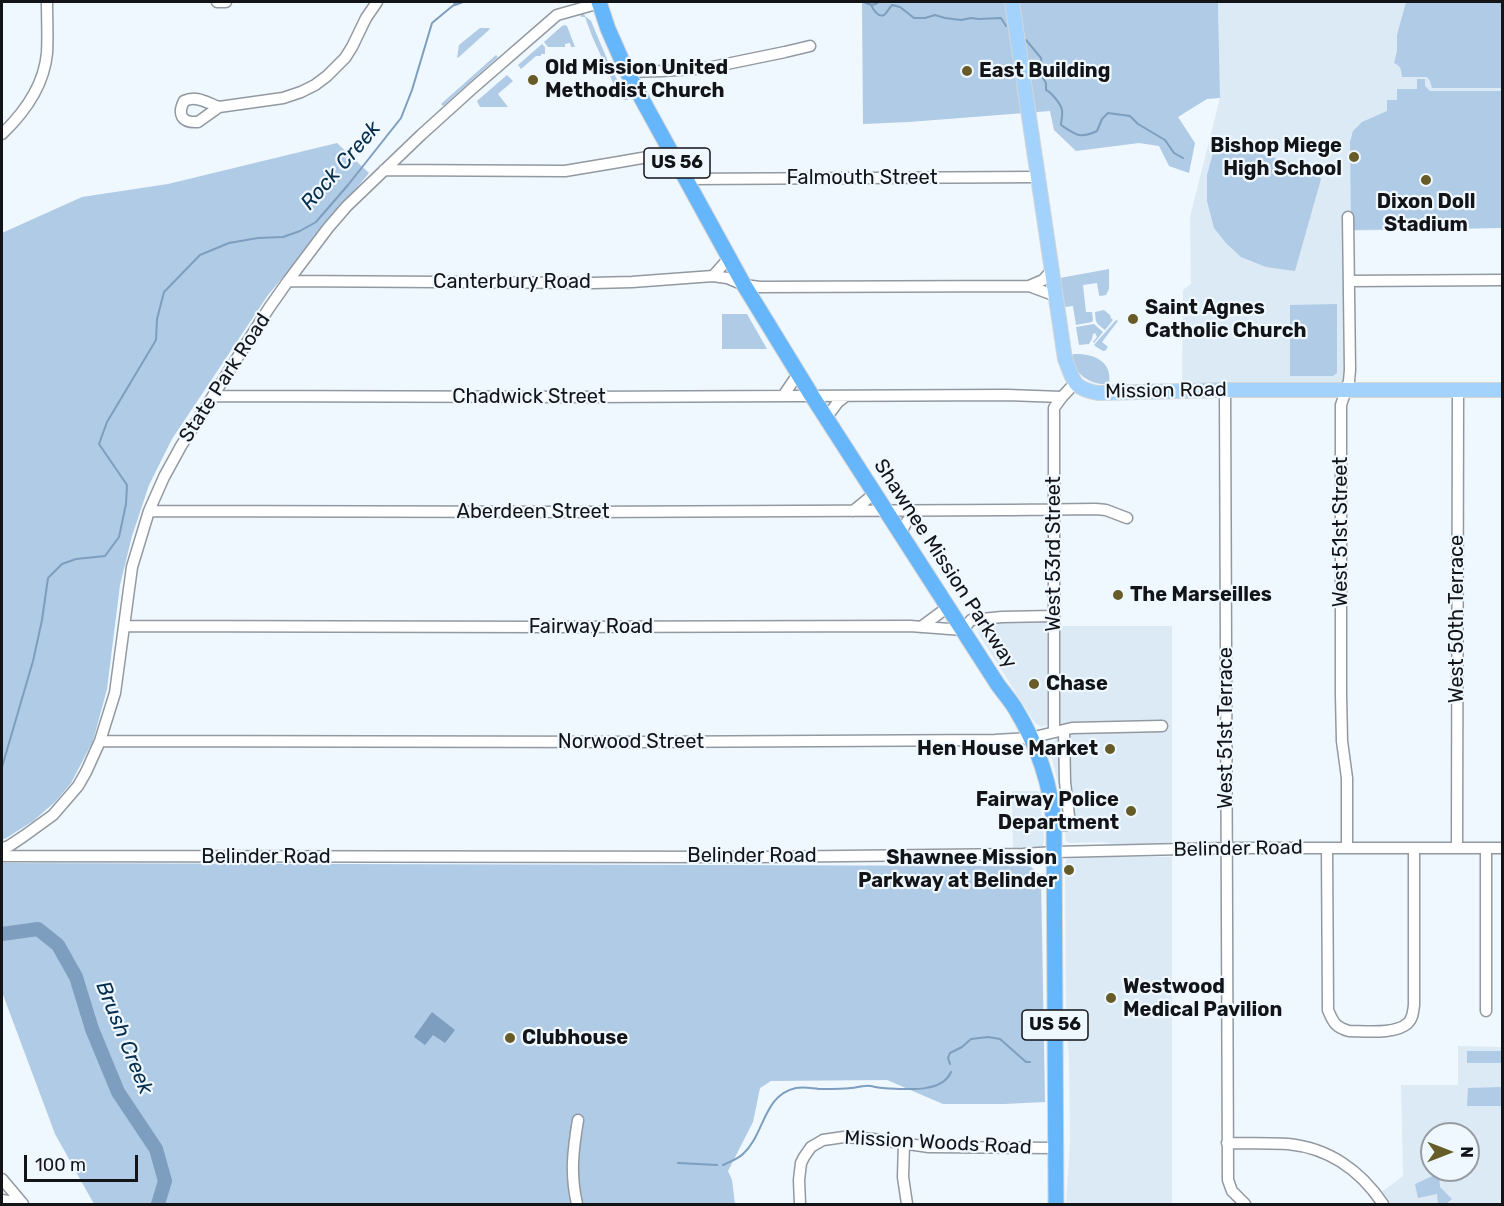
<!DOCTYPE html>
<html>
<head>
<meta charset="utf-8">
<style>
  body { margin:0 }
  #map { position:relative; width:1504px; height:1206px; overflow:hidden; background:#eff7ff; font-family:Rubik,sans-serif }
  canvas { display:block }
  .frame { position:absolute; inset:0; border:3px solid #121417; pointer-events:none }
  .north { position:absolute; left:1420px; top:1122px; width:60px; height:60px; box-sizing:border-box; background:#eff7ff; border:2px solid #979ca2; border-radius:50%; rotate:90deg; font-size:16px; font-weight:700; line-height:24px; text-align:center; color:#121417 }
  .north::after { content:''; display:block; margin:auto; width:21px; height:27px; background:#675c28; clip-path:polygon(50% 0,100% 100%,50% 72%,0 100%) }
  .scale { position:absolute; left:24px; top:1155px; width:114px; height:27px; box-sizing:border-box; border:3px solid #121417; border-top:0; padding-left:8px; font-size:18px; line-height:21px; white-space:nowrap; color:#121417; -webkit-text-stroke:4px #eff7ff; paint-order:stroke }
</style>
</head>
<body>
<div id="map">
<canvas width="1504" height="1206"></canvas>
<div class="frame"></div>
<div class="north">N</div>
<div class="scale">100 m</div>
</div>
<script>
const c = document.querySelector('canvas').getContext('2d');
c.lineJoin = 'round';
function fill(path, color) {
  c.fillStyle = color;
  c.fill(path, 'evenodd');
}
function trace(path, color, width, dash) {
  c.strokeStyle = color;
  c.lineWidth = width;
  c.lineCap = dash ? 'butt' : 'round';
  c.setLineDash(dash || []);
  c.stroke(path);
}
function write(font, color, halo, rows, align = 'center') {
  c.font = font + ' Rubik,sans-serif';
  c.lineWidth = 4.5;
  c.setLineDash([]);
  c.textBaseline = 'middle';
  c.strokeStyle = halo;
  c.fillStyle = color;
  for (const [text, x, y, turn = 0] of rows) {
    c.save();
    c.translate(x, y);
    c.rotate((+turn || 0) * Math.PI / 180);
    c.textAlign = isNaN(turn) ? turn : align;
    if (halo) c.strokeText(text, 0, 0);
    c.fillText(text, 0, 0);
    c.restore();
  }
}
const built = new Path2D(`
  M1218,2H1502V228L1347,231L1345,380L1341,384H1182L1183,290L1191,284L1190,217L1220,98Z
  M1044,621L1049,627L1051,718L1049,724L1042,727L1035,723L978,633L979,627L982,625L988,622Z
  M1059,626H1172V842L1159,844H1114L1101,842L1070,843L1066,841L1062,799L1050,751L1052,743L1056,740Z
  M1012,791H1039L1044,838L1043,846L1039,850L1013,851Z
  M1072,857H1172V1204H1066L1070,1141L1069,1057L1066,1024L1065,863L1067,859Z
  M1458,1046L1502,1047V1204H1386L1380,1193L1403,1176L1401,1085H1458ZM1432,1134H1468V1170H1432Z`);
const green = new Path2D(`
  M862,2H1218L1220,98L1207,99L1178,117L1195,143L1189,173L1169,166L1159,146L1139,143L1076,151L1054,130L1050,111L909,122L863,124Z
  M1406,2H1502V88H1432L1430,81L1427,77H1402C1401,69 1401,66 1394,63L1397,51V35Z
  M583,12L585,16L591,21L610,66L628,100H624L619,96L592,36L585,17H581L580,13Z
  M565,25L567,26L575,47H571L570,43L565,44V47H548L544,42L562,26Z
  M480,28H489L490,29L459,57L457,58L459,45Z
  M542,44L545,47V54H541V56H536L521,69L518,65Z
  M496,55L498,57L443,106L441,104Z
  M507,75L513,81L498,94L508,107H480L477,101Z
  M1417,79H1425V86L1430,91H1502V228L1351,230L1350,142L1353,131L1362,122L1387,111V100H1397V89H1417Z
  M1216,142L1316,169L1321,179L1295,271L1266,267L1241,257L1226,243L1214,228L1207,201V175Z
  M337,143L369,173L268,295L172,439L149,485L132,536L120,585L107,689L93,741L71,783L55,802L33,821L8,837L2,840V233L82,197L168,184Z
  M1109,269V289L1106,295L1100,296L1099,295L1097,283L1083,285L1086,312H1092L1093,320L1092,322L1076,325L1073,306L1065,307L1060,278Z
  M1337,304V373L1333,376H1290V305Z
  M1104,310L1111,316L1110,317L1113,320L1105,330C1095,322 1096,323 1095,312Z
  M722,314H747L767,349H722Z
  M1116,320L1118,321L1102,342L1108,347L1106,349L1107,350L1103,351L1095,346L1094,345Z
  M1094,324L1103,332L1094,343L1093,342L1097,337L1095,333L1093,334L1092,339L1089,344L1079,345L1076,327Z
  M1074,354C1093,353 1113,361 1109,384C1092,386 1072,374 1072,355Z
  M2,863L1030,866L1041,876L1045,1102L1004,1104H943L887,1080L771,1081L760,1088L753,1122L728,1171L732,1180L735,1204H94L55,1134L2,992Z
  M1467,1051H1502V1063H1467Z
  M1502,1087V1106H1467L1468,1088Z
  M1439,1173L1440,1187L1452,1199L1446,1204H1438L1437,1194L1418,1198L1415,1184Z`);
const water = new Path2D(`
  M432,1012L455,1030L445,1043L433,1035L425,1045L414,1037Z`);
const stream = new Path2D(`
  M864,2C870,5 874,6 879,2
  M455,5L463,2
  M871,5C873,9 878,18 884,15C886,14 890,7 892,5L900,7L914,18H925L935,15L945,18L961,20L971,18L979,19L1001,18L1006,26
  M1026,40L1041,58L1043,78L1046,83V90C1051,92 1061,104 1062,110C1063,115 1061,120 1061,125C1076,135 1080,139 1097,131L1102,119L1108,113L1130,116L1138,124L1165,140L1174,153L1183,158
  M2,767L33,661L42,620L48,578L62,564L76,559L105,556L119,537L126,504L127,485L99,444L107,422L156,340L157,319L164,292L200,255L229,243L258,238L283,237L300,231L316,222L348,185L401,118L412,90L432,23L450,8L454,5L455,2
  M950,1064L948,1058L950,1053L962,1047L971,1039L988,1037L1000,1039L1026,1062H1030
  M678,1163L717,1165
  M723,1165C729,1162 738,1159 743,1154C765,1134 763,1095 796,1088C805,1086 814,1089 823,1089C832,1089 842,1089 851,1088C856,1088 860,1086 865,1086C871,1085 877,1088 883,1088C903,1089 942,1094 951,1072`);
const river = new Path2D(`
  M2,934L38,929L58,945L76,977L92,1029L118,1092L156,1149L165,1181L158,1204`);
const minor = new Path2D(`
  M217,2H226
  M627,72L662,71L707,68L785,52L810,46
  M219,107C207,103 197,95 184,101C177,115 182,123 198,122L219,107L283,98L301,92L315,85L327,76L345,58L352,47L366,18L377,2
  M2,134C24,113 44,86 47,53C48,36 47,19 47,2
  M384,170L565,171L613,163L671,153
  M685,179L1039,177
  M713,276L727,278L744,285L760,287L1029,286L1056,296
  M288,281L592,283L632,282L713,276L729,258
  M1349,281L1502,280
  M1029,286L1043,280L1052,270
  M1225,390L1228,1180L1232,1191L1245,1204
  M213,396L583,397L1007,395L1062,397
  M783,396L798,374
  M826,418L838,402L846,396
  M149,511L583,512L1011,510L1096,509L1106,510L1127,518
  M853,511L875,493
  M901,534C905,524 908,517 918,511
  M124,626L550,627L910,626L963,630L971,620L1002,617L1054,616
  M921,627L948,607
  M1054,732V408L1062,397L1075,383
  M100,741L642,742L995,740L1030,738L1072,728L1162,726
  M1054,826L1066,825L1069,816L1065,782L1064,730
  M2,848L9,846L24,836L53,815L78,786L86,772L100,741L115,693L132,567L149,511L164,477L181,446L269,308L288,281L328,228L347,206L421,135L473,88L557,15L600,3
  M1327,848L1328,1010C1333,1022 1335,1027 1349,1031C1365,1031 1395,1035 1408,1023C1413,1018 1413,1012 1414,1005V848
  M1347,848V778L1342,741L1341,695V405L1349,381L1350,370L1348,217
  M1457,848L1458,390
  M1486,848V1011
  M2,856L757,857L1023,854L1055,852L1227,848H1502
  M904,1143L903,1177L907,1204
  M1227,1143C1247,1143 1268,1143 1288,1144C1329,1148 1361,1171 1383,1204
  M2,1179L23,1204
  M2,1200L21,1203
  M577,1204C570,1174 573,1150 578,1120
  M800,1204L799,1180L801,1163L804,1157L811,1147L823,1140L844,1137L873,1139L929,1147L1056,1148`);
const major = new Path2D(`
  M1012,2L1065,359C1074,381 1072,388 1098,393L1225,390H1502`);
const highway = new Path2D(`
  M599,2L608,29L627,72L744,285L812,396L998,685C1004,693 1010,700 1015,708C1037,744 1051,784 1054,826L1056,1204`);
const markers = [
  [967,71,6,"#675c28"],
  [533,80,6,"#675c28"],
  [1354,157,6,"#675c28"],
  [1426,180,6,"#675c28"],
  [1133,319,6,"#675c28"],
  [1118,595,6,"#675c28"],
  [1034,684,6,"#675c28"],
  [1110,749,6,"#675c28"],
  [1131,811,6,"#675c28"],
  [1069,870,6,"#675c28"],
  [1111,998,6,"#675c28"],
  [510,1038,6,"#675c28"]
];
const shields = [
  [677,163,66],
  [1055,1025,66]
];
const shieldNames = [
  ["US 56",677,163],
  ["US 56",1055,1025]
];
const poiNames = [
  ["Old Mission United",545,68],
  ["Methodist Church",545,91],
  ["East Building",979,71],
  ["Bishop Miege",1342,146,"right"],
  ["High School",1342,169,"right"],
  ["Dixon Doll",1426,202,"center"],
  ["Stadium",1426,225,"center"],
  ["Saint Agnes",1145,308],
  ["Catholic Church",1145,331],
  ["The Marseilles",1130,595],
  ["Chase",1046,684],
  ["Hen House Market",1098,749,"right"],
  ["Fairway Police",1119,800,"right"],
  ["Department",1119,823,"right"],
  ["Shawnee Mission",1057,858,"right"],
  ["Parkway at Belinder",1057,881,"right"],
  ["Westwood",1123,987],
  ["Medical Pavilion",1123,1010],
  ["Clubhouse",522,1038]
];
const streetNames = [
  ["Falmouth Street",862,178],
  ["Canterbury Road",512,282],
  ["State Park Road",225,378,-57],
  ["Mission Road",1166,391,-1],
  ["Chadwick Street",529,397],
  ["Aberdeen Street",533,512],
  ["West 51st Street",1341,532,-90],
  ["West 53rd Street",1054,554,-90],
  ["Shawnee Mission Parkway",945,564,57],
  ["West 50th Terrace",1457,619,-90],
  ["Fairway Road",591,627],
  ["West 51st Terrace",1226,728,-90],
  ["Norwood Street",631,742],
  ["Belinder Road",1238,849,-1],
  ["Belinder Road",752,856],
  ["Belinder Road",266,857],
  ["Mission Woods Road",938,1143,3]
];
const waterNames = [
  ["Rock Creek",341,166,-49],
  ["Brush Creek",124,1038,68]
];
fill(built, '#dceaf6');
fill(green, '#b0cbe5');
fill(water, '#7d9ebe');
trace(stream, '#7d9ebe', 2);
trace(river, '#7d9ebe', 14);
trace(minor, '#9299a0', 13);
trace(major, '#d4d5d5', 16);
trace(highway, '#d4d5d5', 17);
trace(minor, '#fff', 10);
trace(major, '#a3d3fd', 14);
trace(highway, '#66b6fb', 15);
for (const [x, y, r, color] of markers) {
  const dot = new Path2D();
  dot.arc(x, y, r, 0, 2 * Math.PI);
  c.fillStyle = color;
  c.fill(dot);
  trace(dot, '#eff7ff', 2);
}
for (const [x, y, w] of shields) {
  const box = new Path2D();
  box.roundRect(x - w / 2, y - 15, w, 30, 4.5);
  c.fillStyle = '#eff7ff';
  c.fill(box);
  trace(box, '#121417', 1.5);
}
write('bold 18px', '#121417', null, shieldNames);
write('bold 20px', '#121417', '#eff7ff', poiNames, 'left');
write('20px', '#121417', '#eff7ff', streetNames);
write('italic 21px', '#052e4d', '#eff7ff', waterNames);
</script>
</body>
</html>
